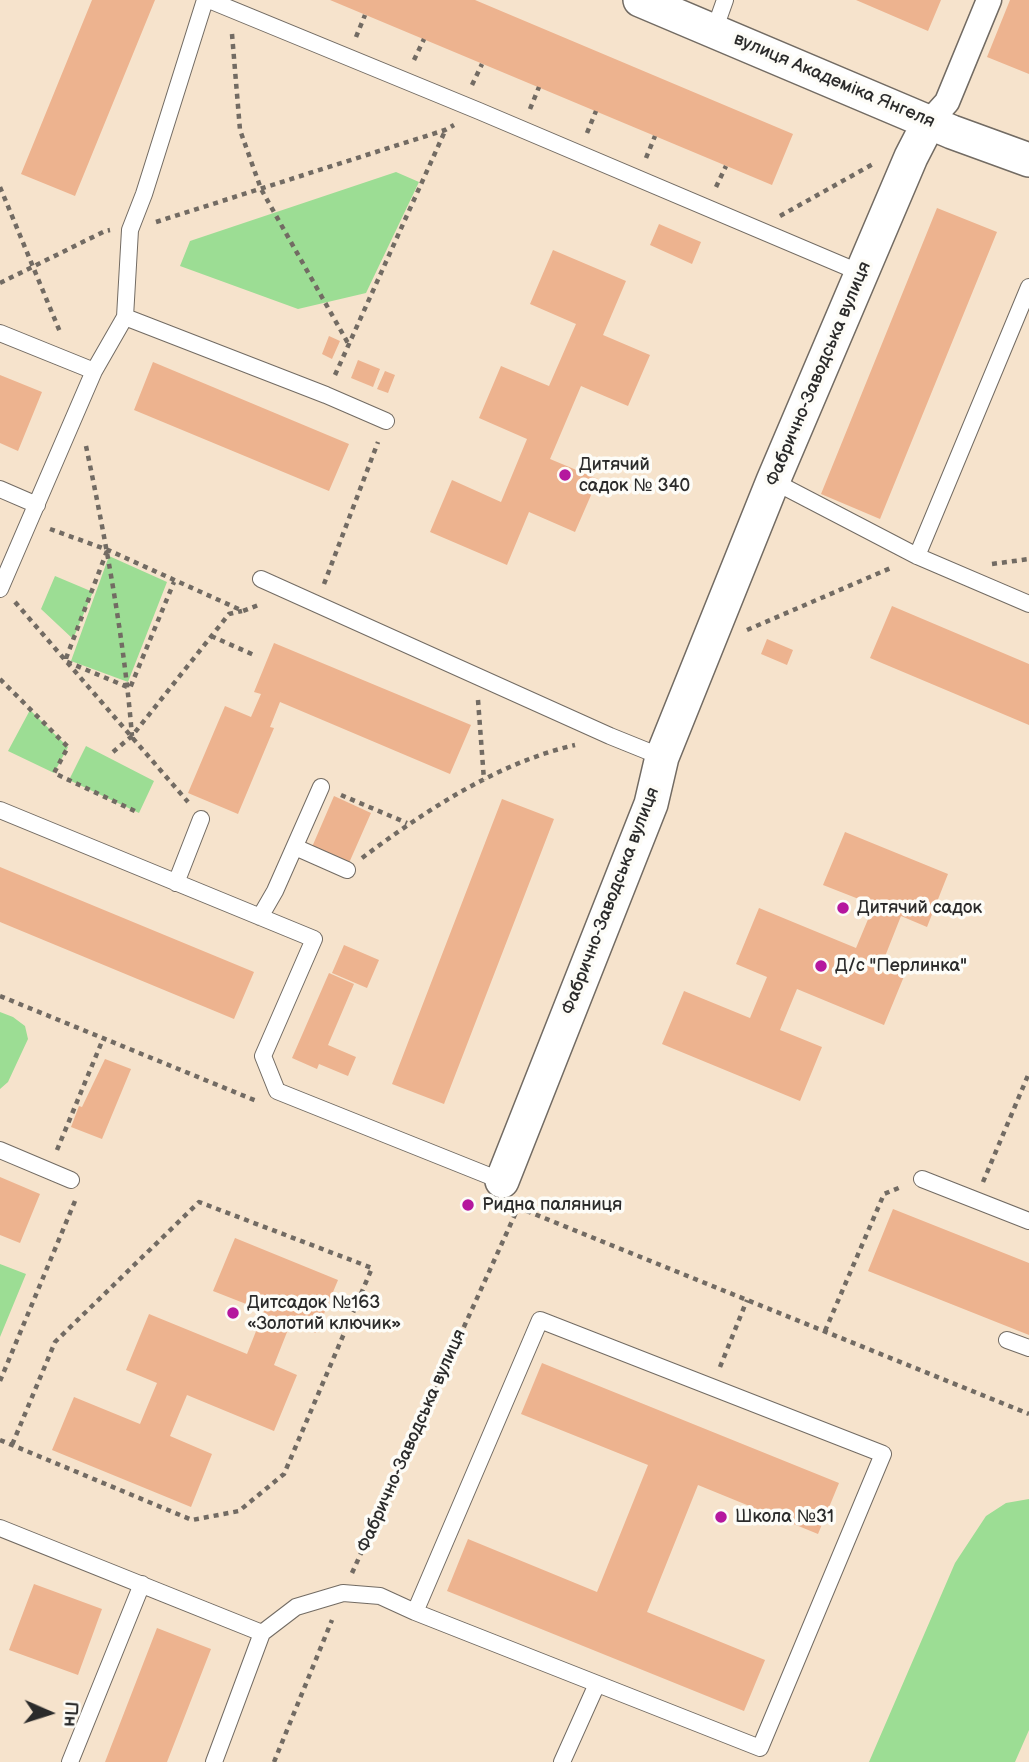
<!DOCTYPE html>
<html>
<head>
<meta charset="utf-8">
<style>
  body { margin:0 }
  #map { position:relative; width:1029px; height:1762px; overflow:hidden; background:#f6e3cc; font-family:"Balsamiq Sans",sans-serif }
  canvas { display:block }
  .north { position:absolute; left:14px; top:1678px; width:70px; height:70px; -webkit-text-stroke:5px #fdfcf7; paint-order:stroke; rotate:93deg; font-size:19px; font-weight:700; line-height:28px; text-align:center; color:#2b2b2b }
  .north::after { content:''; display:block; margin:auto; width:24px; height:32px; background:#2b2b2b; clip-path:polygon(50% 0,100% 100%,50% 72%,0 100%) }
</style>
</head>
<body>
<div id="map">
<canvas width="1029" height="1762"></canvas>
<div class="north">Пн</div>
</div>
<script>
const c = document.querySelector('canvas').getContext('2d');
c.lineJoin = 'round';
function fill(path, color) {
  c.fillStyle = color;
  c.fill(path, 'evenodd');
}
function trace(path, color, width, dash) {
  c.strokeStyle = color;
  c.lineWidth = width;
  c.lineCap = dash ? 'butt' : 'round';
  c.setLineDash(dash || []);
  c.stroke(path);
}
function write(font, color, halo, rows, align = 'center') {
  c.font = font + ' "Balsamiq Sans",sans-serif';
  c.lineWidth = 7;
  c.setLineDash([]);
  c.textBaseline = 'middle';
  c.strokeStyle = halo;
  c.fillStyle = color;
  for (const [text, x, y, turn = 0] of rows) {
    c.save();
    c.translate(x, y);
    c.rotate((+turn || 0) * Math.PI / 180);
    c.textAlign = isNaN(turn) ? turn : align;
    if (halo) c.strokeText(text, 0, 0);
    c.fillText(text, 0, 0);
    c.restore();
  }
}
const green = new Path2D(`
  M396,172L419,182L366,293L298,309L180,266L190,241Z
  M109,556L167,582L128,682L71,661Z
  M55,576L93,592L73,639L41,609Z
  M30,710L68,747L54,773L8,751Z
  M86,746L154,781L139,813L69,780Z
  M0,1012L13,1017L25,1026L28,1039L8,1082L0,1089Z
  M0,1264L26,1274L0,1337Z
  M1029,1499V1730L1015,1762H869L955,1563L986,1516L1006,1503Z`);
const building = new Path2D(`
  M92,0H155L75,196L21,174Z
  M330,0H475L793,134L772,185Z
  M856,0H941L928,31Z
  M1010,0H1029V74L987,57Z
  M937,208L997,232L880,519L821,494Z
  M659,224L701,242L692,264L650,245Z
  M553,250L626,281L603,335L650,355L628,406L581,386L550,459L598,479L575,532L529,512L507,565L430,532L452,480L501,502L527,439L479,418L501,366L549,386L576,324L530,304Z
  M329,336L340,341L332,359L322,354Z
  M358,360L380,369L373,387L351,378Z
  M153,362L349,444L329,491L134,410Z
  M385,371L395,375L388,393L377,389Z
  M0,375L42,392L18,451L0,443Z
  M892,606L1029,664V725L870,658Z
  M767,639L793,650L787,665L761,654Z
  M274,643L471,725L450,774L280,702L270,727L274,728L238,814L188,793L225,706L251,717L261,694L254,692Z
  M334,796L371,813L349,863L312,847Z
  M502,799L554,819L444,1104L392,1084Z
  M845,832L948,874L927,927L901,916L884,959L907,969L884,1025L797,989L780,1030L822,1047L800,1101L662,1044L684,991L750,1018L767,977L736,964L759,908L856,948L874,905L823,885Z
  M0,867L254,972L234,1019L0,922Z
  M344,945L379,960L367,988L332,973Z
  M329,973L354,984L328,1045L356,1057L348,1076L319,1064L317,1069L292,1058Z
  M105,1059L131,1069L102,1139L71,1127L79,1106L82,1107Z
  M0,1177L40,1194L20,1243L0,1235Z
  M893,1209L1029,1263V1335L868,1271Z
  M235,1238L338,1280L316,1333L291,1322L274,1365L297,1375L274,1431L187,1395L170,1436L212,1454L191,1507L52,1450L74,1397L140,1424L157,1383L126,1370L149,1314L247,1354L264,1311L213,1291Z
  M542,1363L839,1483L818,1534L698,1485L647,1612L765,1660L744,1711L447,1591L468,1539L597,1592L648,1465L521,1414Z
  M34,1584L102,1609L78,1675L9,1650Z
  M157,1628L211,1649L167,1762H105Z`);
const path = new Path2D(`
  M232,34L240,130L261,189L349,345
  M356,37L365,15
  M414,60L424,39
  M472,85L482,64
  M530,109L539,87
  M587,133L596,111
  M646,158L655,136
  M0,187L60,332
  M716,187L726,166
  M780,216L873,164
  M156,222L445,130L454,125
  M0,283L105,231L110,230
  M335,375L445,131
  M86,446C106,542 124,638 132,736
  M50,529L108,550L243,611L261,604
  M107,551L65,661L130,688L174,582
  M992,564L1029,559
  M324,584L378,442
  M15,602L188,802
  M747,630L893,567
  M211,636L254,655
  M0,679L68,747L54,773L139,813
  M478,700L484,780
  M113,752L132,736L229,614L242,611
  M341,795L407,823
  M362,858C425,811 497,763 575,745
  M0,996L259,1102
  M57,1150L103,1039
  M983,1182L1029,1073
  M517,1207L1029,1414
  M825,1331L884,1194L901,1187
  M720,1367L747,1300
  M0,1381L75,1201
  M0,1440L192,1520L239,1511L284,1474L372,1268L199,1202L55,1342L12,1445
  M352,1573L518,1208L517,1206
  M274,1762L332,1620`);
const service = new Path2D(`
  M209,0L479,111L861,273
  M714,31L725,0
  M125,317L326,395L386,421
  M0,333L94,371
  M773,481L917,556L1029,604
  M0,489L37,505
  M917,556L1029,287
  M261,579L610,736L662,757
  M0,589L94,371L125,317L130,230L144,194L205,0
  M0,810L314,939L263,1056L277,1091L502,1181
  M295,847L347,870
  M176,883L201,819
  M260,917L275,891L321,787
  M0,1150L71,1180
  M922,1179L1029,1221
  M1007,1340L1029,1348
  M0,1528L262,1633
  M70,1762L142,1584
  M214,1762L262,1633L296,1607L343,1593L380,1596L415,1612L760,1748L883,1454L540,1320L415,1612
  M562,1762L597,1684`);
const pedestrian = new Path2D(`
  M929,122L947,102L989,0`);
const minor = new Path2D(`
  M640,0L952,132L1029,160
  M502,1181L651,804L662,757L773,481L911,157L929,122`);
const markers = [
  [565,475,7,"#b5179e"],
  [843,908,7,"#b5179e"],
  [821,966,7,"#b5179e"],
  [468,1205,7,"#b5179e"],
  [233,1313,7,"#b5179e"],
  [721,1517,7,"#b5179e"]
];
const streetNames = [
  ["вулиця Академіка Янгеля",834,81,23],
  ["Фабрично-Заводська вулиця",819,374,-67],
  ["Фабрично-Заводська вулиця",611,901,-69],
  ["Фабрично-Заводська вулиця",412,1441,-66]
];
const poiNames = [
  ["Дитячий",579,465],
  ["садок № 340",579,486],
  ["Дитячий садок",857,908],
  ["Д/с \"Перлинка\"",835,966],
  ["Ридна паляниця",482,1205],
  ["Дитсадок №163",247,1303],
  ["«Золотий ключик»",247,1324],
  ["Школа №31",735,1517]
];
fill(green, '#9cdd94');
fill(building, '#edb38f');
trace(service, '#726b63', 18);
trace(pedestrian, '#726b63', 27);
trace(minor, '#726b63', 36);
trace(path, '#726b63', 4.5, [5, 5]);
trace(service, '#fff', 16);
trace(pedestrian, '#fff', 24);
trace(minor, '#fff', 33);
for (const [x, y, r, color] of markers) {
  const dot = new Path2D();
  dot.arc(x, y, r, 0, 2 * Math.PI);
  c.fillStyle = color;
  c.fill(dot);
  trace(dot, '#fdfcf7', 2.5);
}
write('18px', '#2b2b2b', '#fdfcf7', streetNames);
write('18px', '#2b2b2b', '#fdfcf7', poiNames, 'left');
</script>
</body>
</html>
